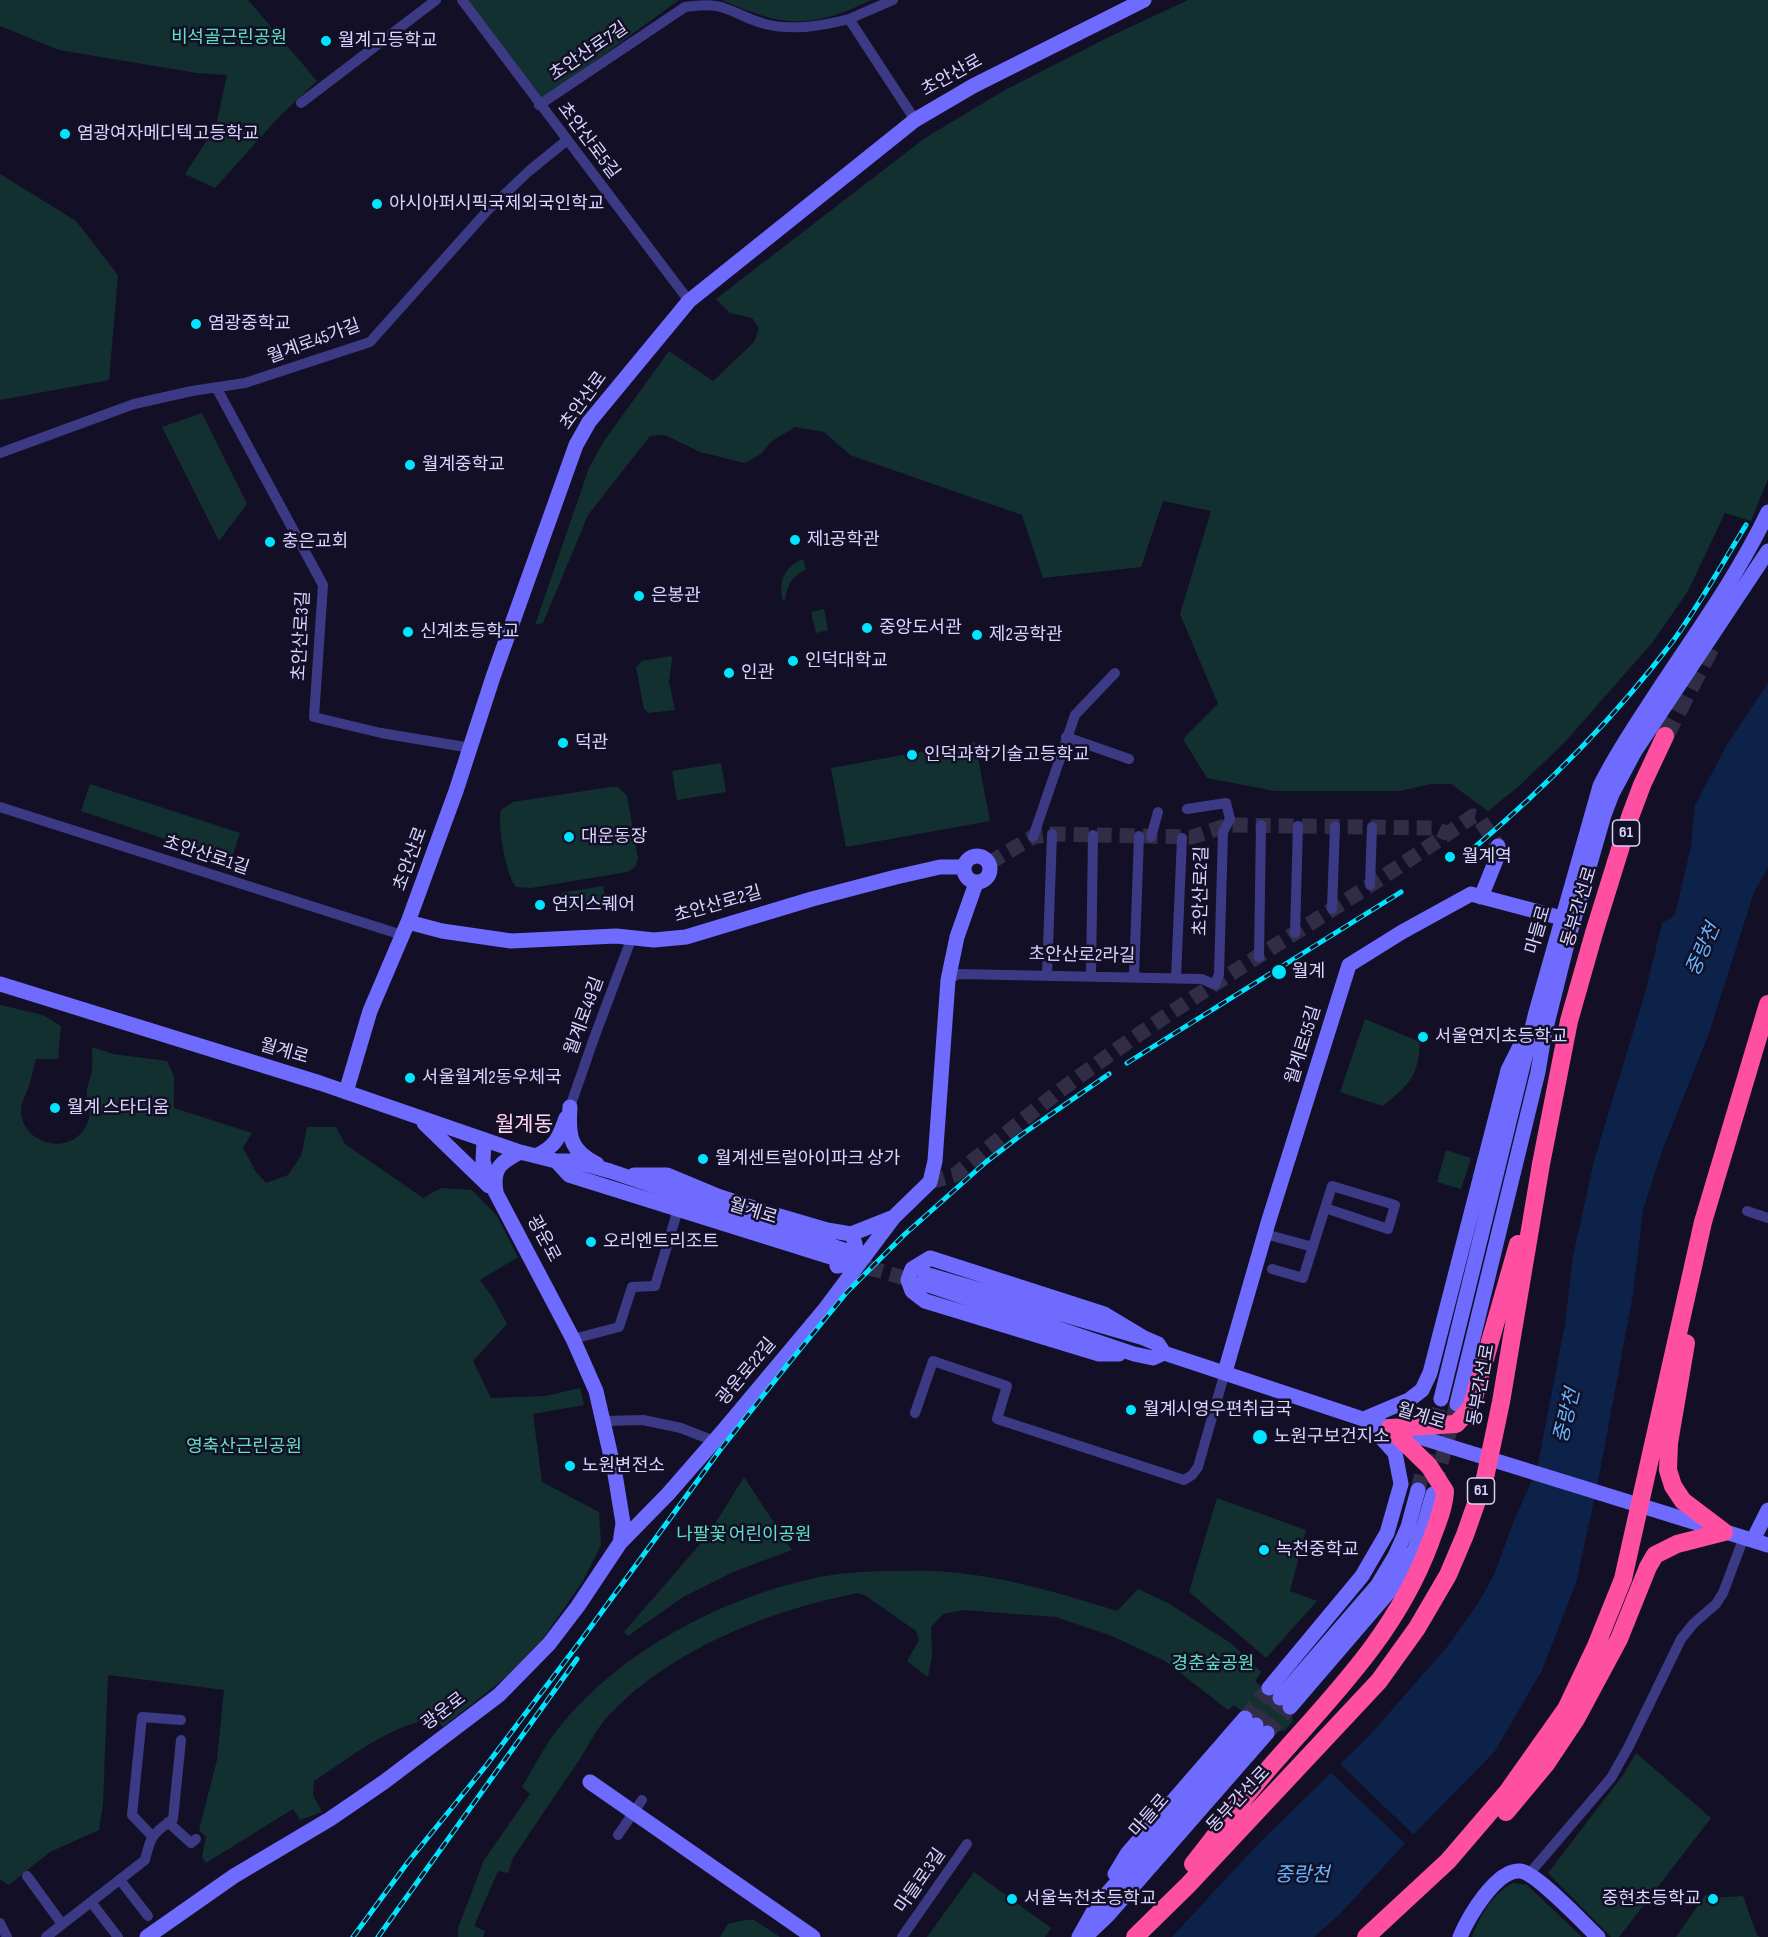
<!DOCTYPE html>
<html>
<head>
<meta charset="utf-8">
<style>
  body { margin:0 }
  canvas { display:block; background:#130f26 }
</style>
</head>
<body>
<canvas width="1768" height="1937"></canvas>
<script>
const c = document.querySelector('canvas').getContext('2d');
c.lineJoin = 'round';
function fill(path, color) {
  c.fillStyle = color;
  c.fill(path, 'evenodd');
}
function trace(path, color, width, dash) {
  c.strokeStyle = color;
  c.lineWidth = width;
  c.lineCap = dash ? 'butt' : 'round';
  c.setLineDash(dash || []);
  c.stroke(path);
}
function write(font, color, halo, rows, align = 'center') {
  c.font = font + ' "Sofia Sans Condensed","Noto Sans KR",sans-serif';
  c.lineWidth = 5;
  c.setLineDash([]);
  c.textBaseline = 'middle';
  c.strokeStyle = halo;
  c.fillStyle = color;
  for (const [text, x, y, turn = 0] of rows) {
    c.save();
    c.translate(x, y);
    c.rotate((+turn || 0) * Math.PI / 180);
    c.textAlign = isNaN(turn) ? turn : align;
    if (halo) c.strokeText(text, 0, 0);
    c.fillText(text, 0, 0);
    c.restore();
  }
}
const green = new Path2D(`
  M0,0H248L317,81L278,118L215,188L185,174L216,126L227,75L197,73L59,50L0,26Z
  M467,0H679L543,99Z
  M722,0H871C810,30 783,27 722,0Z
  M1188,0H1768V479L1751,521L1725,513L1688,591L1652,643L1564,743L1518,787L1488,811L1451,784H1431L1400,791H1275L1207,778L1183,739L1218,704L1180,614L1211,511L1163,501L1141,567L1043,578L1022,515L850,455L824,432L795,427L772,441L761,454L745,463L700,452L665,435L650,436L588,515L543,623L535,625L589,468L604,441L669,351L713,381L754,342L759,328L752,318L730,313L716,299L925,138L1005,90L1111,36Z
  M0,174L76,221L118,275L109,380L0,400Z
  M202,413L247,504L219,541L162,427Z
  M803,559L806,569C792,577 788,583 785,600L783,601C778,583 784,566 803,559Z
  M824,609L828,630L816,633L811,612Z
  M671,656L672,659L669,682L675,710L648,713L644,709L636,667L642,661Z
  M975,742L990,821L846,847L831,768Z
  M721,763L726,792L677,800L672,771Z
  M90,784L240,833L231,861L81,811Z
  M610,787H618L627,796L638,859L635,867L627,872L531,888L516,887C506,876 497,824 501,810L513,802Z
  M603,886L606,905L564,912L561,893Z
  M0,1005L43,1015L61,1026L58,1059H36C33,1068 32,1077 29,1086C26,1095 21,1101 21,1112C23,1144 68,1156 85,1128C95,1112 86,1106 87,1092C87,1085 91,1077 92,1070C93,1062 92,1054 92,1047L113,1054L167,1061L174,1076V1108L252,1133L243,1148L256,1172L266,1183L288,1175L301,1156L307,1127H336L345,1144L423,1198L441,1188L472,1190L497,1216L518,1257L480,1280L493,1298L507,1324L473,1361L491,1398L546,1396L580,1388L584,1405L533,1414L542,1482L599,1512L601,1545L583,1581L542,1640L505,1678L443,1727L436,1718C391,1724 351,1757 314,1781L313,1795L322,1812L300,1820L293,1809L206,1863L202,1857L206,1837L199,1830L217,1760L224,1690L108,1675L103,1803L99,1830L50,1852L9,1885L0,1879Z
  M1365,1019L1420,1042C1418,1078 1409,1084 1383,1106L1340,1092Z
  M1446,1150L1471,1158L1461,1189L1437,1182Z
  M744,1477L792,1550L733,1572L683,1597L628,1636L624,1632L708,1535Z
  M1217,1498L1306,1530L1290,1591L1317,1601L1266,1658L1189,1592Z
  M884,1571C906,1571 927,1570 949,1572C1006,1577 1063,1594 1117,1611L1138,1589L1168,1603L1232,1644L1261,1672L1255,1681L1290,1711L1293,1721L1285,1730L1270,1733L1234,1705L1228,1710L1165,1661L1112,1636L1056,1617L964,1610L943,1614L931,1627L932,1655L928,1677L907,1661L919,1640L916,1631L866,1596L858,1593C771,1610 673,1648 610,1714C598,1726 589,1744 580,1759C557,1792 535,1825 513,1858L508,1873L498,1871L474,1926L485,1931L483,1937H458V1928L484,1860L530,1794L522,1787C534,1767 546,1743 561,1725C624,1649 720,1599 815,1578C838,1573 861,1572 884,1571Z
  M1636,1753L1711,1818L1619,1937H1611L1548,1873L1623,1775Z
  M974,1872L1051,1928L1045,1937H927Z
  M1513,1883L1527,1885L1582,1937H1472C1480,1916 1492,1894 1513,1883Z
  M1706,1894L1709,1898L1743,1896L1757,1935L1760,1937H1676Z
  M746,1920H754L780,1937H720L728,1924Z`);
const water = new Path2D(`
  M1768,683V868L1754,892L1709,1033L1662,1151L1643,1210L1633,1294L1597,1487L1576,1583L1542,1670L1495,1751L1410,1838L1339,1915L1314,1937H1172L1259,1843L1369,1736L1447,1647L1477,1605L1494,1575L1513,1523L1537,1469L1565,1324L1573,1256L1594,1161L1645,993L1662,923L1675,915L1691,846L1695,805L1728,743Z`);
const pier = new Path2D(`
  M1338,1762L1416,1837L1407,1845L1329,1771Z`);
const secondaryTunnel = new Path2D(`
  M989,863L1033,837L1052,834L1192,837L1228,825L1435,828L1448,834
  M930,1182L955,1175C1000,1139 1044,1101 1091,1068C1215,978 1349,904 1473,816L1478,817L1498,846
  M846,1261L918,1282
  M1435,1485L1457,1404
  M1418,1490L1441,1399
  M1245,1718L1269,1688
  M1256,1725L1280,1698
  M1267,1733L1290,1707`);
const highwayTunnel = new Path2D(`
  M1665,736L1714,641`);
const street = new Path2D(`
  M462,0L689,301
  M849,19L893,0
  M301,103L436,0
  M539,105L685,7C727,0 730,14 765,24C793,31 822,26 849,19L915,120
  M216,387L323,585L314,717L381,733L471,748
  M0,453L134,404L192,391L245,383L370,342L488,210L529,171L566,141
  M1066,737L1129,759
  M0,807L402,935
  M1033,837L1075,715L1115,673
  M1151,837L1158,812
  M1370,885L1372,827
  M1332,909L1335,826
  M1295,933L1298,826
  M1259,957L1261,825
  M1047,975L1052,834
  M1091,976L1093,835
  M1134,977L1139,836
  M1176,978L1182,838
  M948,980L958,974L1202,979L1215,985L1219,974L1223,832L1230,819L1226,803L1187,809
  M570,1107L594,1038L632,937
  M1747,1211L1768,1218
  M1265,1234L1313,1247
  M1272,1269L1303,1278L1332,1186L1395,1205L1388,1229L1325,1208
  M573,1339L619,1327L632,1287L655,1286L676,1216
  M915,1413L933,1361L1007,1386L997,1419L1184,1480L1192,1475L1198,1467L1225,1372
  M604,1421L643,1420L681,1428L714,1441
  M168,1822L191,1843L196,1839
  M618,1835L642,1800
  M152,1836L132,1815L142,1717L181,1720
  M1529,1874L1611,1778L1629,1746L1681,1639L1694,1623L1716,1604L1723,1593L1744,1537
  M27,1876L62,1924
  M120,1880L148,1916
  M91,1902L118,1937
  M0,1923L7,1937
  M46,1937L145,1860C151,1834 153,1834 173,1819L181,1740
  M902,1937L967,1844`);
const secondary = new Path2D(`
  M964 869a13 13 0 1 1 26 0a13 13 0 1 1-26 0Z
  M1481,897L1498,855V846
  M408,922L442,931L511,941L616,936L654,940L686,937L812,899L896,877L940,867H964
  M0,984L320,1083L520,1152L556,1161H574L610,1171L844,1250
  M346,1092L370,1011L408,922L456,791L493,677L576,445L589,422L689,301L915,120L973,86L1144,0
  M570,1107C568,1134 569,1151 597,1164
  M424,1123L489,1186
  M536,1156C556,1146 559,1138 566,1118
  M556,1161L569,1175L834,1258
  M634,1175H667L715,1195L769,1213L827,1230L851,1234L894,1217
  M496,1192C492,1168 501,1162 520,1152
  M837,1266L848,1264C859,1255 857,1245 851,1234
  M925,1274L1144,1338L1158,1344L1164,1353
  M922,1283L1134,1354L1153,1358L1164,1353L1390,1428L1768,1545
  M1119,1354H1099L925,1301L912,1291L908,1280L912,1269L930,1258L1104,1314L1144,1338
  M1225,1372L1268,1223L1349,965L1402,932L1471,894L1573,921
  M1441,1399L1536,1012L1600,786C1616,753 1637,723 1657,692C1696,633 1738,575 1768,512
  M1457,1404L1538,1072L1544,1036L1568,940L1604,815L1612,794L1635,751L1768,551
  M1364,1419L1409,1400L1422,1390L1430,1373L1508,1070L1523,1040
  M1753,1540L1768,1510
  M620,1543L668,1494L723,1431L825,1309L894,1217L930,1182L935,1161L948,980L957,937L976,883
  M1269,1688L1362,1576L1387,1533L1401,1484L1395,1453L1366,1421
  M1280,1698L1377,1586L1395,1556L1408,1527L1418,1490
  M1290,1707L1393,1587L1415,1549L1424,1526L1433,1494
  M590,1782L813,1937
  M1115,1874L1127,1854L1245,1718
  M147,1937L234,1876L330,1819L384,1782L499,1695L549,1644L578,1606L620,1543L623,1523L615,1474L596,1391L573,1339L487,1176L483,1161L484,1140
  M1079,1937L1097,1905L1256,1725
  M1085,1937L1108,1915L1267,1733
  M1460,1937C1468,1918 1496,1869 1520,1871C1536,1872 1584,1924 1598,1937`);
const highway = new Path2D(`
  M1686,1343L1669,1443L1668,1470L1673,1486L1683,1501L1724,1532
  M1390,1428L1456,1424L1471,1408L1518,1244
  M1506,1812L1546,1764L1576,1719L1619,1639L1648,1567L1655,1555L1677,1544L1724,1532
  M1193,1864C1217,1834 1239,1803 1264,1774C1328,1700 1395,1637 1430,1543C1436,1526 1444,1509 1445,1491L1429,1466L1390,1428
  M1135,1937L1188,1885L1379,1681L1417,1628L1448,1575L1465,1535L1485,1478L1501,1402L1541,1164L1569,1021L1594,933L1630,817L1642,785L1665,736
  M1366,1937L1448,1861L1508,1791L1566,1709L1596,1646L1623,1579L1703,1222L1768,1004`);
const rail = new Path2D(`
  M1468,853C1544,789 1613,720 1673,641C1700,604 1722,564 1746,525
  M1127,1063L1401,892
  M353,1937L408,1862L485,1767L582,1639L720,1450L788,1364L847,1292L904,1235L986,1162L1021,1135L1109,1074
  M378,1937L577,1659`);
const markers = [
  [326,41,6,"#00e5ff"],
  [65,134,6,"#00e5ff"],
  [377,204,6,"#00e5ff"],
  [196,324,6,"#00e5ff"],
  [410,465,6,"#00e5ff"],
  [795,540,6,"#00e5ff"],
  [270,542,6,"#00e5ff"],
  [639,596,6,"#00e5ff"],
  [867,628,6,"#00e5ff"],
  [408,632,6,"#00e5ff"],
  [977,635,6,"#00e5ff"],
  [793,661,6,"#00e5ff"],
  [729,673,6,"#00e5ff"],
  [563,743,6,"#00e5ff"],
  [912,755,6,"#00e5ff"],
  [569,837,6,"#00e5ff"],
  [1450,857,6,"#00e5ff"],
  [540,905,6,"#00e5ff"],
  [1279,972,8,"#00e5ff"],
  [1423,1037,6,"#00e5ff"],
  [410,1078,6,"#00e5ff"],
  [55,1108,6,"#00e5ff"],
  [703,1159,6,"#00e5ff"],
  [591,1242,6,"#00e5ff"],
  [1131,1410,6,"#00e5ff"],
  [1260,1437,8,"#00e5ff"],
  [570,1466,6,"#00e5ff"],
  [1264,1550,6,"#00e5ff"],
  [1012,1899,6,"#00e5ff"],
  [1713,1899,6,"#00e5ff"]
];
const shields = [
  [1626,833,27],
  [1481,1491,27]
];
const shieldNames = [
  ["61",1626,833],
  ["61",1481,1491]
];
const parkNames = [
  ["비석골근린공원",229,38],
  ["영축산근린공원",244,1447],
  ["나팔꽃 어린이공원",744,1535],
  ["경춘숲공원",1213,1664]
];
const poiNames = [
  ["월계고등학교",338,41],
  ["염광여자메디텍고등학교",77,134],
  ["아시아퍼시픽국제외국인학교",389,204],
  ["염광중학교",208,324],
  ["월계중학교",422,465],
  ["제1공학관",807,540],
  ["충은교회",282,542],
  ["은봉관",651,596],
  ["중앙도서관",879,628],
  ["신계초등학교",420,632],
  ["제2공학관",989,635],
  ["인덕대학교",805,661],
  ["인관",741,673],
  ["덕관",575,743],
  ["인덕과학기술고등학교",924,755],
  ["대운동장",581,837],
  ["월계역",1462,857],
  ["연지스퀘어",552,905],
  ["월계",1292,972],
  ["서울연지초등학교",1435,1037],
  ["서울월계2동우체국",422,1078],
  ["월계 스타디움",67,1108],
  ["월계센트럴아이파크 상가",715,1159],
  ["오리엔트리조트",603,1242],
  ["월계시영우편취급국",1143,1410],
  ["노원구보건지소",1274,1437],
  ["노원변전소",582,1466],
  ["녹천중학교",1276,1550],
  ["서울녹천초등학교",1024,1899],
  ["중현초등학교",1701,1899,"right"]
];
const streetNames = [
  ["초안산로7길",589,52,-34],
  ["초안산로",952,76,-29],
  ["초안산로5길",588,141,53],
  ["월계로45가길",314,342,-20],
  ["초안산로",584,401,-54],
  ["초안산로3길",302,636,-87],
  ["초안산로1길",206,856,18],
  ["초안산로",411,859,-70],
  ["초안산로2길",1202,891,-89],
  ["초안산로2길",718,905,-16],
  ["동부간선로",1580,907,-73],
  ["마들로",1539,930,-74],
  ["초안산로2라길",1082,956,1],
  ["월계로49길",585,1016,-70],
  ["월계로55길",1304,1045,-73],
  ["월계로",284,1052,16],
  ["월계로",753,1212,17],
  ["광운로",543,1239,62],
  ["광운로22길",747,1372,-50],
  ["동부간선로",1482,1385,-80],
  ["월계로",1421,1417,17],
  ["광운로",444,1712,-37],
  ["동부간선로",1239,1800,-47],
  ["마들로",1150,1816,-49],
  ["마들로3길",921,1881,-55]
];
const waterNames = [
  ["중랑천",1704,950,-66],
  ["중랑천",1568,1416,-76],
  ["중랑천",1302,1876]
];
const quarterNames = [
  ["월계동",524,1126]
];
fill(green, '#12302f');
fill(water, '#0c2248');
fill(pier, '#130f26');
trace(secondaryTunnel, '#312d47', 15, [15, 8]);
trace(highwayTunnel, '#312d47', 18, [18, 9]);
trace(street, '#3d3a85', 10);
trace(secondary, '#6f6bff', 15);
trace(highway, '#ff4fa3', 18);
trace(rail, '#00e5ff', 5);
trace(rail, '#130f26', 3, [9]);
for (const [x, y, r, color] of markers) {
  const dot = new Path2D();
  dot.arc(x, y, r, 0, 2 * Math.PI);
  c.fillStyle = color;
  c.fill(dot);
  trace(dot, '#130f26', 2);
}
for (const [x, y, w] of shields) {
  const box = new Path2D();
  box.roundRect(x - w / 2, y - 13, w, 26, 4.5);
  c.fillStyle = '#130f26';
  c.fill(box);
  trace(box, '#d9d4ff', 1.5);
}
write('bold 16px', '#d9d4ff', null, shieldNames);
write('18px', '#5fe0c0', '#130f26', parkNames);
write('18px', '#d9d4ff', '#130f26', poiNames, 'left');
write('18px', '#d9d4ff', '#130f26', streetNames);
write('italic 20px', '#62b6ff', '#130f26', waterNames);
write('21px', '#ffd6f0', '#130f26', quarterNames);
</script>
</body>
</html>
